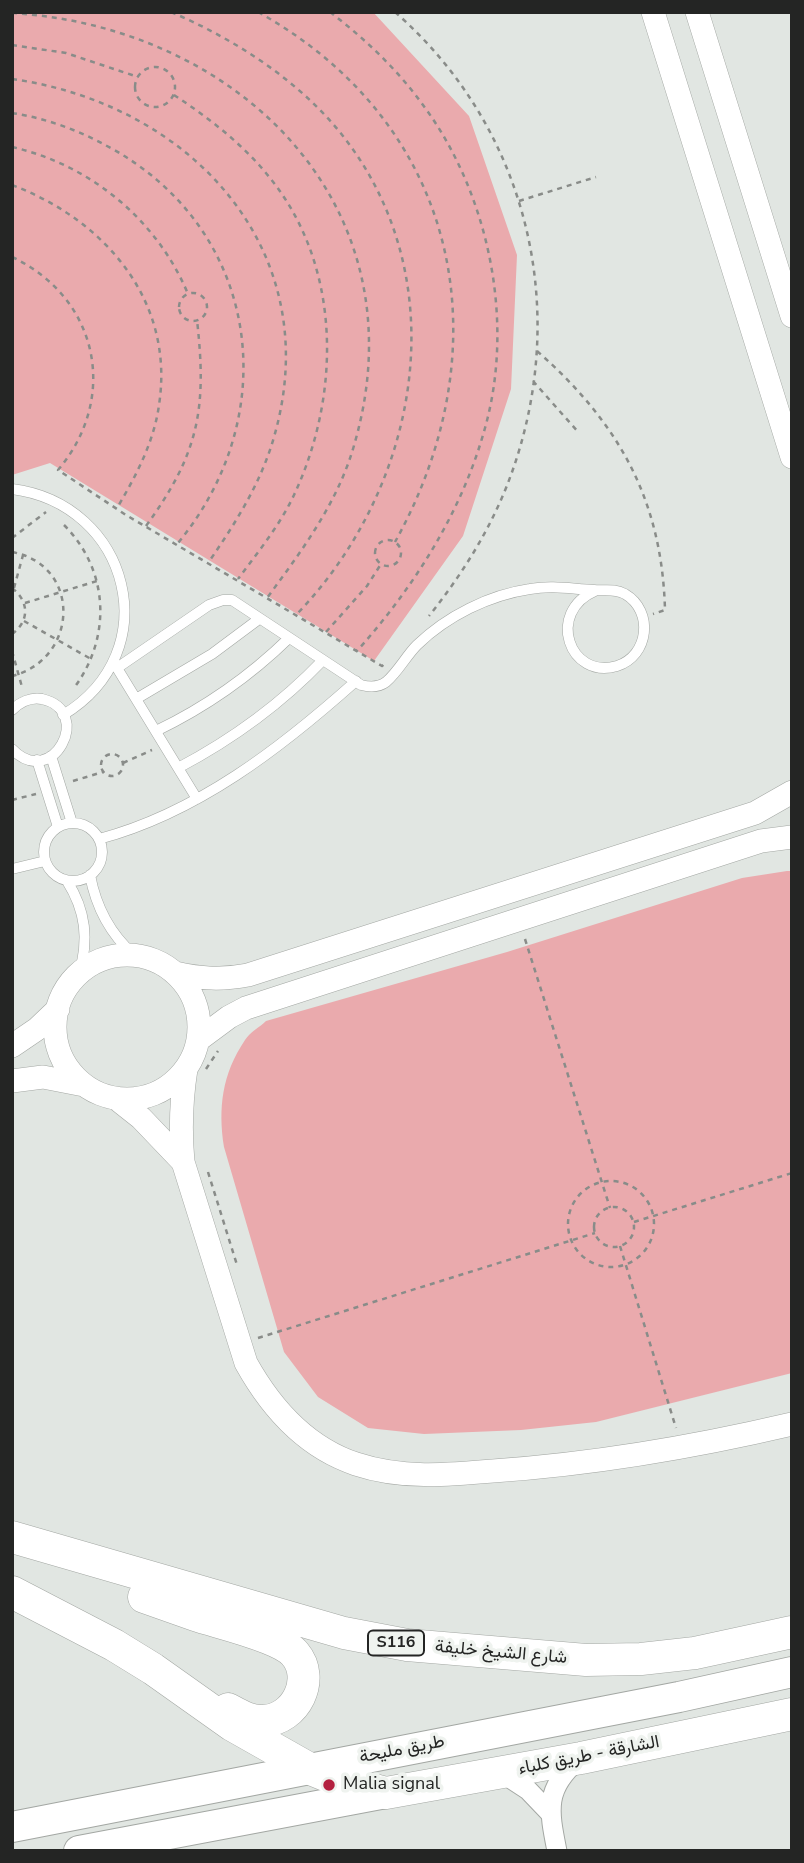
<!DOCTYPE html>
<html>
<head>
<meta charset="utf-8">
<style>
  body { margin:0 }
  #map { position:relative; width:804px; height:1863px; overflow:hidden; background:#e1e6e2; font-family:"Nunito Sans",sans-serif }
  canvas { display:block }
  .frame { position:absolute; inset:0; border:14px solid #242524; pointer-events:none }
</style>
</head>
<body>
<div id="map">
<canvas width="804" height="1863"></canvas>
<div class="frame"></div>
</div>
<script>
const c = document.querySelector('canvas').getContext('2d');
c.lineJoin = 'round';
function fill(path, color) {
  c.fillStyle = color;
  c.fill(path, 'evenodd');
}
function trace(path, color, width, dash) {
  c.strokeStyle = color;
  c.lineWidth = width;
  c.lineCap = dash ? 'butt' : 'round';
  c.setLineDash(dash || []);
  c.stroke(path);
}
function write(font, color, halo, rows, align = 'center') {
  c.font = font + ' "Nunito Sans",Vazirmatn,sans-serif';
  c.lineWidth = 7;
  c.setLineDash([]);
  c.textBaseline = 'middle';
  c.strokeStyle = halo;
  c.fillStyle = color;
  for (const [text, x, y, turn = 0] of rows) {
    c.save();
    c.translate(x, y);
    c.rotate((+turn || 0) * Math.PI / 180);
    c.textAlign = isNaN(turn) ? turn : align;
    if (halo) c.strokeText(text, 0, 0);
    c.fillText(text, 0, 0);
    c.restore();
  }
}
const green = new Path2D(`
  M12,12H373L469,116L517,255L511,389L463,536L374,661L50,463L12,475Z
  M787,871H792V1373L596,1422L521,1430L424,1434L368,1428L318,1397L284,1352L224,1147C218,1108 222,1074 245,1040C250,1032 260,1027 266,1021L507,952L742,878Z`);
const path = new Path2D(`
  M171,12C234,39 295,78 339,131C458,277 421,486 296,615
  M258,12C461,125 504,346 395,542
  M330,12C365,39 397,69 423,105C489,194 515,321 485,428C462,512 414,587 357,651
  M395,12C532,132 573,320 506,488C487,535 460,577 429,616
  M12,13C239,27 422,206 355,442C339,501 303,549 267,598
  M12,45L66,53L138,77
  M135 87a20 20 0 1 1 40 0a20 20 0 1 1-40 0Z
  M12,79C191,104 328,251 274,437C261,483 235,524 208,563
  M174,95C209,118 244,145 270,178C342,267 341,395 294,495C280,525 258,552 238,579
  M12,113C45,118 78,130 107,146C259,227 286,412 178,543
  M12,147C91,165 157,220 188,294
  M12,185C105,220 175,301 159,405C154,442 136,476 117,508
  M519,201L596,177
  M12,257C99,298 119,398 58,470L126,515L382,666L384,664
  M179 307a14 14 0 1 1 28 0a14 14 0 1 1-28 0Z
  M537,351C619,423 662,500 665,610L653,614
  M533,381L579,433
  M64,525C109,570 112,637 74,688
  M146,526C199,453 207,409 197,320
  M12,538L46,512
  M375 553a13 13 0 1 1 26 0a13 13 0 1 1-26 0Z
  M12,552C82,565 79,659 12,676
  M12,588C29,601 30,621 12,634
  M14,588L23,555
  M25,603L97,581
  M24,621L91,659
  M326,632L367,586L381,564
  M12,651L22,687
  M101 765a11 11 0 1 1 22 0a11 11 0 1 1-22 0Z
  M123,763L152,750
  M73,781L103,772
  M12,800L36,794
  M525,939L610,1208
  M206,1069L218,1051
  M208,1172L237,1265
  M568 1224a43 43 0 1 1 86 0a43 43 0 1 1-86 0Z
  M594 1227a20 20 0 1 1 40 0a20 20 0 1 1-40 0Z
  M634,1222L792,1173
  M620,1246L676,1428
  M258,1338L595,1233`);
const service = new Path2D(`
  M12,489C130,504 168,652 63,715
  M114,663L197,799
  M117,668L209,605L223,600H232L361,685C369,687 378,688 386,682C398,672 406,656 417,645C447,616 489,595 530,589C552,585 572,589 594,590C605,591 614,588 625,594C654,611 649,656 617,666C569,680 546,612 595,591
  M136,699L212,654L259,619
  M12,710C20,702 31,697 42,699C95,711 52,791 12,749
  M156,731C206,707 249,677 289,638
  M51,756L72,823
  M37,760L58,827
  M178,768C233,739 280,705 323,660
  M44 852a29 29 0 1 1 58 0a29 29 0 1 1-58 0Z
  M99,839C197,813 281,748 356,681
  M12,869L45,861
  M90,875C96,907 109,933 134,955
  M67,881C86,911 89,940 79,974`);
const minor = new Path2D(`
  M502,1773L528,1790L549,1812
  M557,1851C549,1811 544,1789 578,1760`);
const tertiary = new Path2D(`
  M653,12L792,457
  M697,12L792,316
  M55 1027a72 72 0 1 1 144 0a72 72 0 1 1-144 0Z
  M175,973C201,979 222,980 248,975L755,813L792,792
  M198,1040L229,1017L246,1008L761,841L792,837
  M12,1046L37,1029L58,1009
  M186,1069C181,1101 180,1130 183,1162L246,1363C271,1408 305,1447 356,1464C401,1479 447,1475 493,1471C594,1464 694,1447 792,1424
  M12,1081L43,1077L84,1085
  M117,1099L141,1118L183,1162`);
const primary = new Path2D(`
  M12,1827L679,1697L792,1672
  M79,1851L386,1793`);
const trunk = new Path2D(`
  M12,1537L344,1633L407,1645L586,1660L641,1659L695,1653L792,1632
  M12,1592L114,1645L153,1669L232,1725L308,1768L340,1781L386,1793L581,1758L792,1714
  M144,1597C161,1603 178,1609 195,1615C218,1623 280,1636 295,1654C316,1679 296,1720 263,1721C250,1722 239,1715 228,1709`);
const markers = [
  [329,1785,7,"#b3203f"]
];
const shields = [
  [396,1643,56]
];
const shieldNames = [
  ["S116",396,1643]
];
const streetNames = [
  ["شارع الشيخ خليفة",501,1653,5],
  ["طريق مليحة",402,1750,-11],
  ["الشارقة - طريق كلباء",589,1756,-11]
];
const poiNames = [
  ["Malia signal",343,1785]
];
fill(green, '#eaaaad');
trace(service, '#a3a7a3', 11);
trace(minor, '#a3a7a3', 21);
trace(tertiary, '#a3a7a3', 24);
trace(primary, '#a3a7a3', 32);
trace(trunk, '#a3a7a3', 33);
trace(path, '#898c89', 2.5, [5, 5]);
trace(service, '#fff', 10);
trace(minor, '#fff', 19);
trace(tertiary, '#fff', 23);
trace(primary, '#fff', 30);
trace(trunk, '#fff', 32);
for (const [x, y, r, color] of markers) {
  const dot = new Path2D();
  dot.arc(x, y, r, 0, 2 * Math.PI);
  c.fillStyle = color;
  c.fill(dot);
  trace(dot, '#eff3ef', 2.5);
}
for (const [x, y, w] of shields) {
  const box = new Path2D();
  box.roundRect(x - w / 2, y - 12.5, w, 25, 5);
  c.fillStyle = '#eff3ef';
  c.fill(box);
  trace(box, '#242524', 2);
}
write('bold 16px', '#242524', null, shieldNames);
write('18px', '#242524', '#eff3ef', streetNames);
write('18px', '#242524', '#eff3ef', poiNames, 'left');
</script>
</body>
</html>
